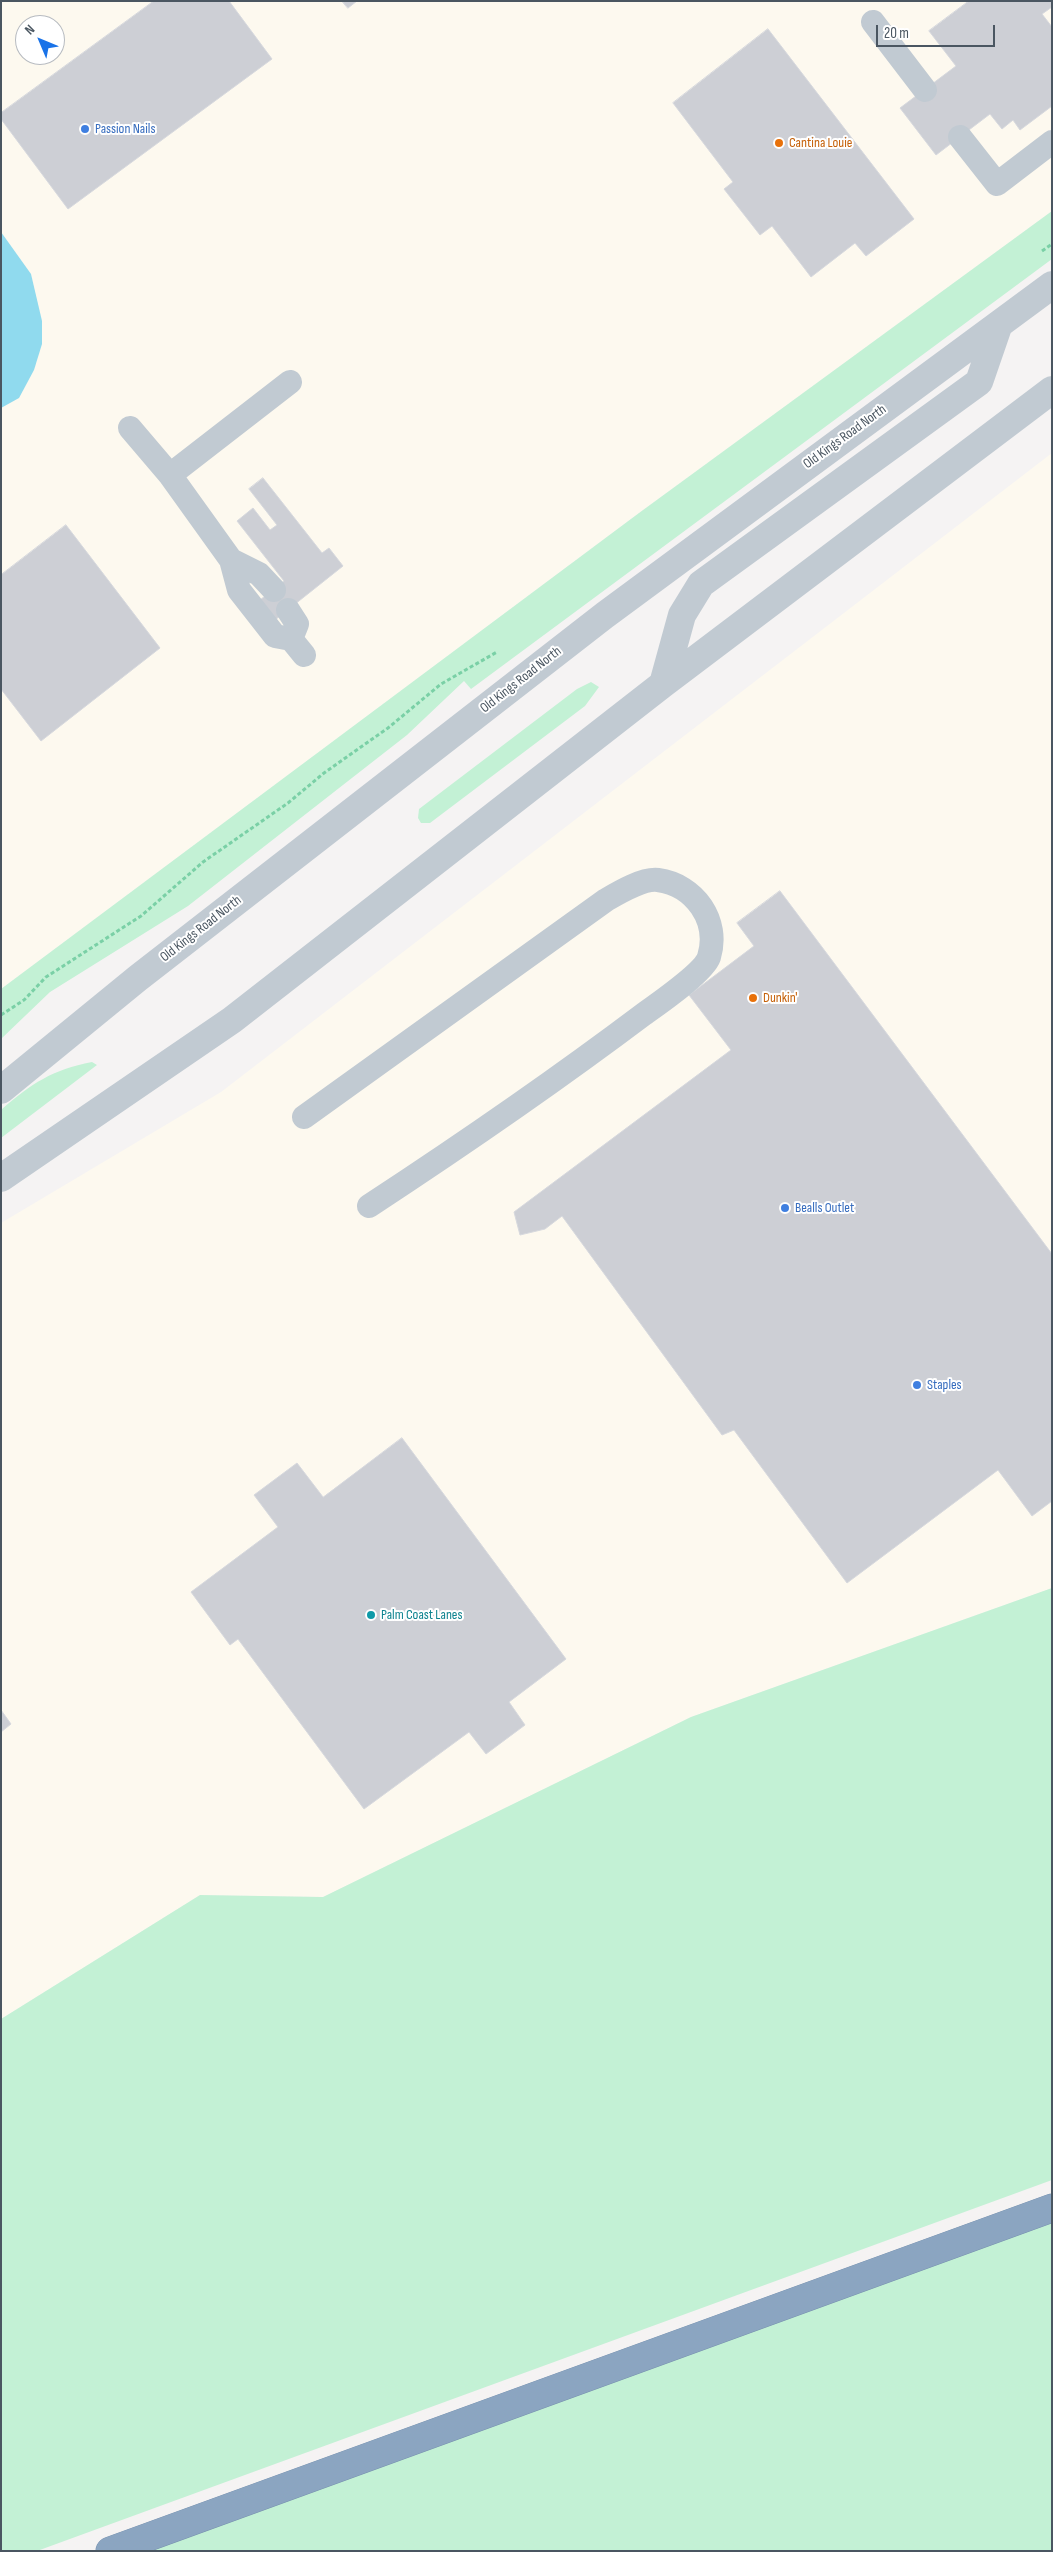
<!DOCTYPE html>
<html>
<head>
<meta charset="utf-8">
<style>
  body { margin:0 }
  #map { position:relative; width:1053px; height:2552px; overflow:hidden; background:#f5f3f3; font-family:"Sofia Sans Condensed",sans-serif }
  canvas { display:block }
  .frame { position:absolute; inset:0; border:2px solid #4a5661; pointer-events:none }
  .north { position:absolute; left:15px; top:15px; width:50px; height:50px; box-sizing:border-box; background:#fff; border:1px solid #b7bbc0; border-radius:50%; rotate:315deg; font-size:14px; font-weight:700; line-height:20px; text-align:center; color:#4a5661 }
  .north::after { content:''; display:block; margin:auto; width:18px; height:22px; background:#1a73e8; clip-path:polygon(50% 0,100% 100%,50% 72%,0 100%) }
  .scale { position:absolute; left:876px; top:25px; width:119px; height:22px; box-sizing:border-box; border:2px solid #4a5661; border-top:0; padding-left:6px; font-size:15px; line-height:18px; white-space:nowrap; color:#4a5661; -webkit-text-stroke:4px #fff; paint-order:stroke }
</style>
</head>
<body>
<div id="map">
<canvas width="1053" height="2552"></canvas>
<div class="frame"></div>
<div class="north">N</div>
<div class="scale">20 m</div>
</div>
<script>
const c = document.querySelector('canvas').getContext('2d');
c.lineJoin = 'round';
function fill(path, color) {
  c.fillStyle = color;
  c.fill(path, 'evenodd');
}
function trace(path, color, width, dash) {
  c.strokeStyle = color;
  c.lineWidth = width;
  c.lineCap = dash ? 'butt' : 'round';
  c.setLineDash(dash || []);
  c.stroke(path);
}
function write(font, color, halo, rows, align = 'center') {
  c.font = font + ' "Sofia Sans Condensed",sans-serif';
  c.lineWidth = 4;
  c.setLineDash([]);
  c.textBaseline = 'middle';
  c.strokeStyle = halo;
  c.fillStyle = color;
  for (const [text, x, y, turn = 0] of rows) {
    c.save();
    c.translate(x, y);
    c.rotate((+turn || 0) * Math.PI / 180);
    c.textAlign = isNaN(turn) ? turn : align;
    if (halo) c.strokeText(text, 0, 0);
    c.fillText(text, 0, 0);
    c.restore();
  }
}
const commercial = new Path2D(`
  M1,1H1052V211L639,513L1,989ZM25,25H55V55H25Z
  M1052,453V1588L691,1717L323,1897L200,1895L1,2019V1223L221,1092Z`);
const green = new Path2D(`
  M1052,211V259L471,689L464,681L407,735L188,906L50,992L1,1039V989L639,513Z
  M591,682L599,687L585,706L430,823H421L418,818L419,809L577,689Z
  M92,1062L97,1065L1,1138V1110C32,1083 52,1070 92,1062Z
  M1052,1588V2180L37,2551H1V2019L200,1895L323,1897L691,1717Z
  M1052,2221V2551H149Z`);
const water = new Path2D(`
  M1,232L31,274L42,321V344L34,370L19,398L1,408Z`);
const building = new Path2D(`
  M154,1H229L272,59L68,209L1,119V113Z
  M342,1H357L348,8Z
  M969,1H1052V7L1042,14L1052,27V106L1020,130L1013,120L1002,129L990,114L936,155L900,108L956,66L929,31Z
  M768,29L914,219L866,256L855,243L811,277L772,226L760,235L724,189L733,182L673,103Z
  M263,478L322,553L329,548L343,566L275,620L260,600L284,581L237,521L253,508L270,530L277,525L249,489Z
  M66,525L160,648L41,741L1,689V575Z
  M780,891L1052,1254V1501L1032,1516L998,1470L847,1583L734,1430L722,1435L562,1216L545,1229L520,1235L514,1212L731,1050L689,995L754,946L737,923Z
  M402,1438L566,1659L509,1702L525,1725L486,1754L469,1732L364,1809L238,1639L230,1645L191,1592L278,1527L254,1495L297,1463L323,1497Z
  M1,1710L11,1724L1,1732Z`);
const path = new Path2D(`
  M1042,251L1052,244
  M1,1015L24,1000L46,977L141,916L203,862L288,803L324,773L388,728L441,684L497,652`);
const service = new Path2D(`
  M873,22L925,90
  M960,137L997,184L1052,142
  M130,428L170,475L231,560L239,590L275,636L291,639L304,655
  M170,475L290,382
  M231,560L259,574L274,590
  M288,610L297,624L291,639
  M304,1117L606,900C618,893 643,878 658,880C695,885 720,921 709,957C704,972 658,1004 644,1014C555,1081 462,1145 369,1206`);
const tertiary = new Path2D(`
  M663,684L682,615L701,584L979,382L999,324
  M1,1090L138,978L605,615L1052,285
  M1,1178L232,1020L663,684L1052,390`);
const motorway = new Path2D(`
  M110,2551L1052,2208`);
const markers = [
  [85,129,5,"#3f7fe0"],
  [779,143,5,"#e8710a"],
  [753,998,5,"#e8710a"],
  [785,1208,5,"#3f7fe0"],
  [917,1385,5,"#3f7fe0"],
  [371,1615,5,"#0f9aa8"]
];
const shopNames = [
  ["Passion Nails",95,129],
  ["Bealls Outlet",795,1208],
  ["Staples",927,1385]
];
const foodNames = [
  ["Cantina Louie",789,143],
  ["Dunkin'",763,998]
];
const streetNames = [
  ["Old Kings Road North",845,437,-36],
  ["Old Kings Road North",521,680,-38],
  ["Old Kings Road North",201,929,-38]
];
const cultureNames = [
  ["Palm Coast Lanes",381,1615]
];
fill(commercial, '#fdf9ef');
fill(green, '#c3f1d5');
fill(water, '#90daee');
fill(building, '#cdcfd5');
trace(building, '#d7d9de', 1);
trace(motorway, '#7690ad', 29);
trace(path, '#7ad0a6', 3, [4, 2.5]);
trace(service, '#c1cad2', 24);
trace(tertiary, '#c1cad2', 28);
trace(motorway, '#8ba5c1', 28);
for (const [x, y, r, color] of markers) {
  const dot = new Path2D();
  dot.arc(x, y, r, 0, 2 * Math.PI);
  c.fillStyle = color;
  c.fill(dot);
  trace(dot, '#fff', 2);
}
write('14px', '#366cbe', '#fff', shopNames, 'left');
write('14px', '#c56008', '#fff', foodNames, 'left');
write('14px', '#4a5661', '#fff', streetNames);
write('14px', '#0d838f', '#fff', cultureNames, 'left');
</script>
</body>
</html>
